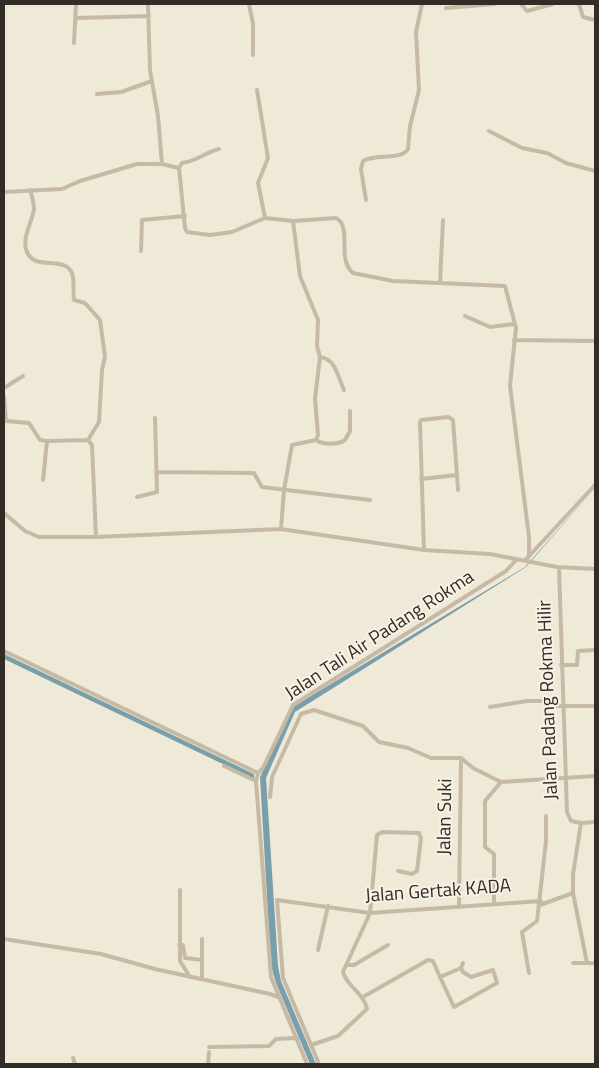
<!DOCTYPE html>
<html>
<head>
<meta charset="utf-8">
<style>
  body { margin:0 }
  #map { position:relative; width:599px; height:1068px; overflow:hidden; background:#efe9d8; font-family:"Titillium Web",sans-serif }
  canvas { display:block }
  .frame { position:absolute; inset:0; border:5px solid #322c26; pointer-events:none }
</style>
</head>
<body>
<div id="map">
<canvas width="599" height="1068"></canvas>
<div class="frame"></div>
</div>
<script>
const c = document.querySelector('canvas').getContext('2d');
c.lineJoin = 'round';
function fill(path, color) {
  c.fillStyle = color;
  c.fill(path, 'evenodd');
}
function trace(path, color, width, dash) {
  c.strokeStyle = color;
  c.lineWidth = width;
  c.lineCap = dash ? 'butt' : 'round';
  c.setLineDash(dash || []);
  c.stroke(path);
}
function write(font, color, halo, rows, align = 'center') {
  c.font = font + ' "Titillium Web",sans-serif';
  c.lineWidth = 4;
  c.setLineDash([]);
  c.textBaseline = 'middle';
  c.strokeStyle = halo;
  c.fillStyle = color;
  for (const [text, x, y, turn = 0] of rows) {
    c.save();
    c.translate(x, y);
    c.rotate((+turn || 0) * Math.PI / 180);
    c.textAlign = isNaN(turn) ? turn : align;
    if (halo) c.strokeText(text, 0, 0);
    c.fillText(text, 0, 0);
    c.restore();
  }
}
const water = new Path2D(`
  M595,488L526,567L295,712L266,778L278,966L281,981L316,1064H310L276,983L271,966L260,777L291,708L525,567Z
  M4,654L254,774V779L4,659Z`);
const minor = new Path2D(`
  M148,4L150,70L158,116L162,164
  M249,4L253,24V55
  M521,4L527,11L553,4
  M579,4L583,17L595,20
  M446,8L495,4
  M76,18L149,16
  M74,43L76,4
  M257,90L268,158L258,183L265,218
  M97,94L121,92L152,81
  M489,131L522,148L547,153L566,163L595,171
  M179,168L185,228L187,232L210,235L232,232L265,218L293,221L336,218C353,227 336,259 353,273L393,281L505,286L516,328L510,386L529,537V556L525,560
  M179,168L182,163C197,161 206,152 219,149
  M30,190C32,196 34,203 34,209C32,224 20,239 28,254C37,271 69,254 73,277C74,284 73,293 74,300L85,303L100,320L105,357L102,370L99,422L88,440
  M4,192L62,189L80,181L137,164H162L179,168
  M366,200L361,169L363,161C375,153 401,161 408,149L410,126L419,90L416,32L422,4
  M141,251L142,220L185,216
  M440,283L443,220
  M465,316L490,327L514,324
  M514,340L595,341
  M320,357C336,359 338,377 344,390
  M4,388L23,376
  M4,396L6,421L29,423L40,440L47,441
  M316,440C323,445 338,445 345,440L350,431V411
  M157,472L254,473L262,487L370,500
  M421,479L457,475
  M43,480L47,441L88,440L92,445L96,537
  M137,497L157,492L155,418
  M4,513L25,531L39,537H96L281,529L424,550L490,554L557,567L595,569
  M281,529L284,490L292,445L316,440L318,435L315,399L320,357L317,346L318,320L300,276L293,221
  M424,550L420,423L421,420L448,417L453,420L458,490
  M529,556L595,485
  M559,567L567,812L571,821L581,823
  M4,651L258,773
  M561,665H577L578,651L595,650
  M490,707L527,701H545L552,706H595
  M301,714L314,710L363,726L379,742L408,748L431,758H461L473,768L501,782L595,776
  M224,766L256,781
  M270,797L272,777L301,714
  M180,890V961L190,977
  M494,903V854L485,847V801L501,782
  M540,905L573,893
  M459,907L461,758
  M4,939L101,954L155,969L270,994L281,998
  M179,945H183L185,958L202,960
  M318,950L328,906
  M573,963H595
  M587,963L573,893V874L581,823L595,822
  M346,965H354L388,945
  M529,973L522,932L537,921L546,841V816
  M440,977L454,1007L497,983L493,970L471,977L463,972L461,968
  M202,979V939
  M363,997L428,960L433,961L440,977L461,968L463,963
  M311,1045L338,1036L367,1009C364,993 347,987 343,972L370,913L377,835L382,832L419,833L421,838L417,871L412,874L398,871
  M209,1047L269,1046L276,1039L297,1038
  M73,1058L75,1064
  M208,1064L209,1052
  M307,1064L271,977L256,781L258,773L263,768L293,705L506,571L517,559
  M319,1064L283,978L277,900L370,913L541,901`);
const streetNames = [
  ["Jalan Tali Air Padang Rokma",380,636,-33],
  ["Jalan Padang Rokma Hilir",549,700,-92],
  ["Jalan Suki",446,817,-89],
  ["Jalan Gertak KADA",438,892,-4]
];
fill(water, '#799faa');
trace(minor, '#c6baa5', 4);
write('19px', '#322c26', '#f7f2e4', streetNames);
</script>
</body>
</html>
